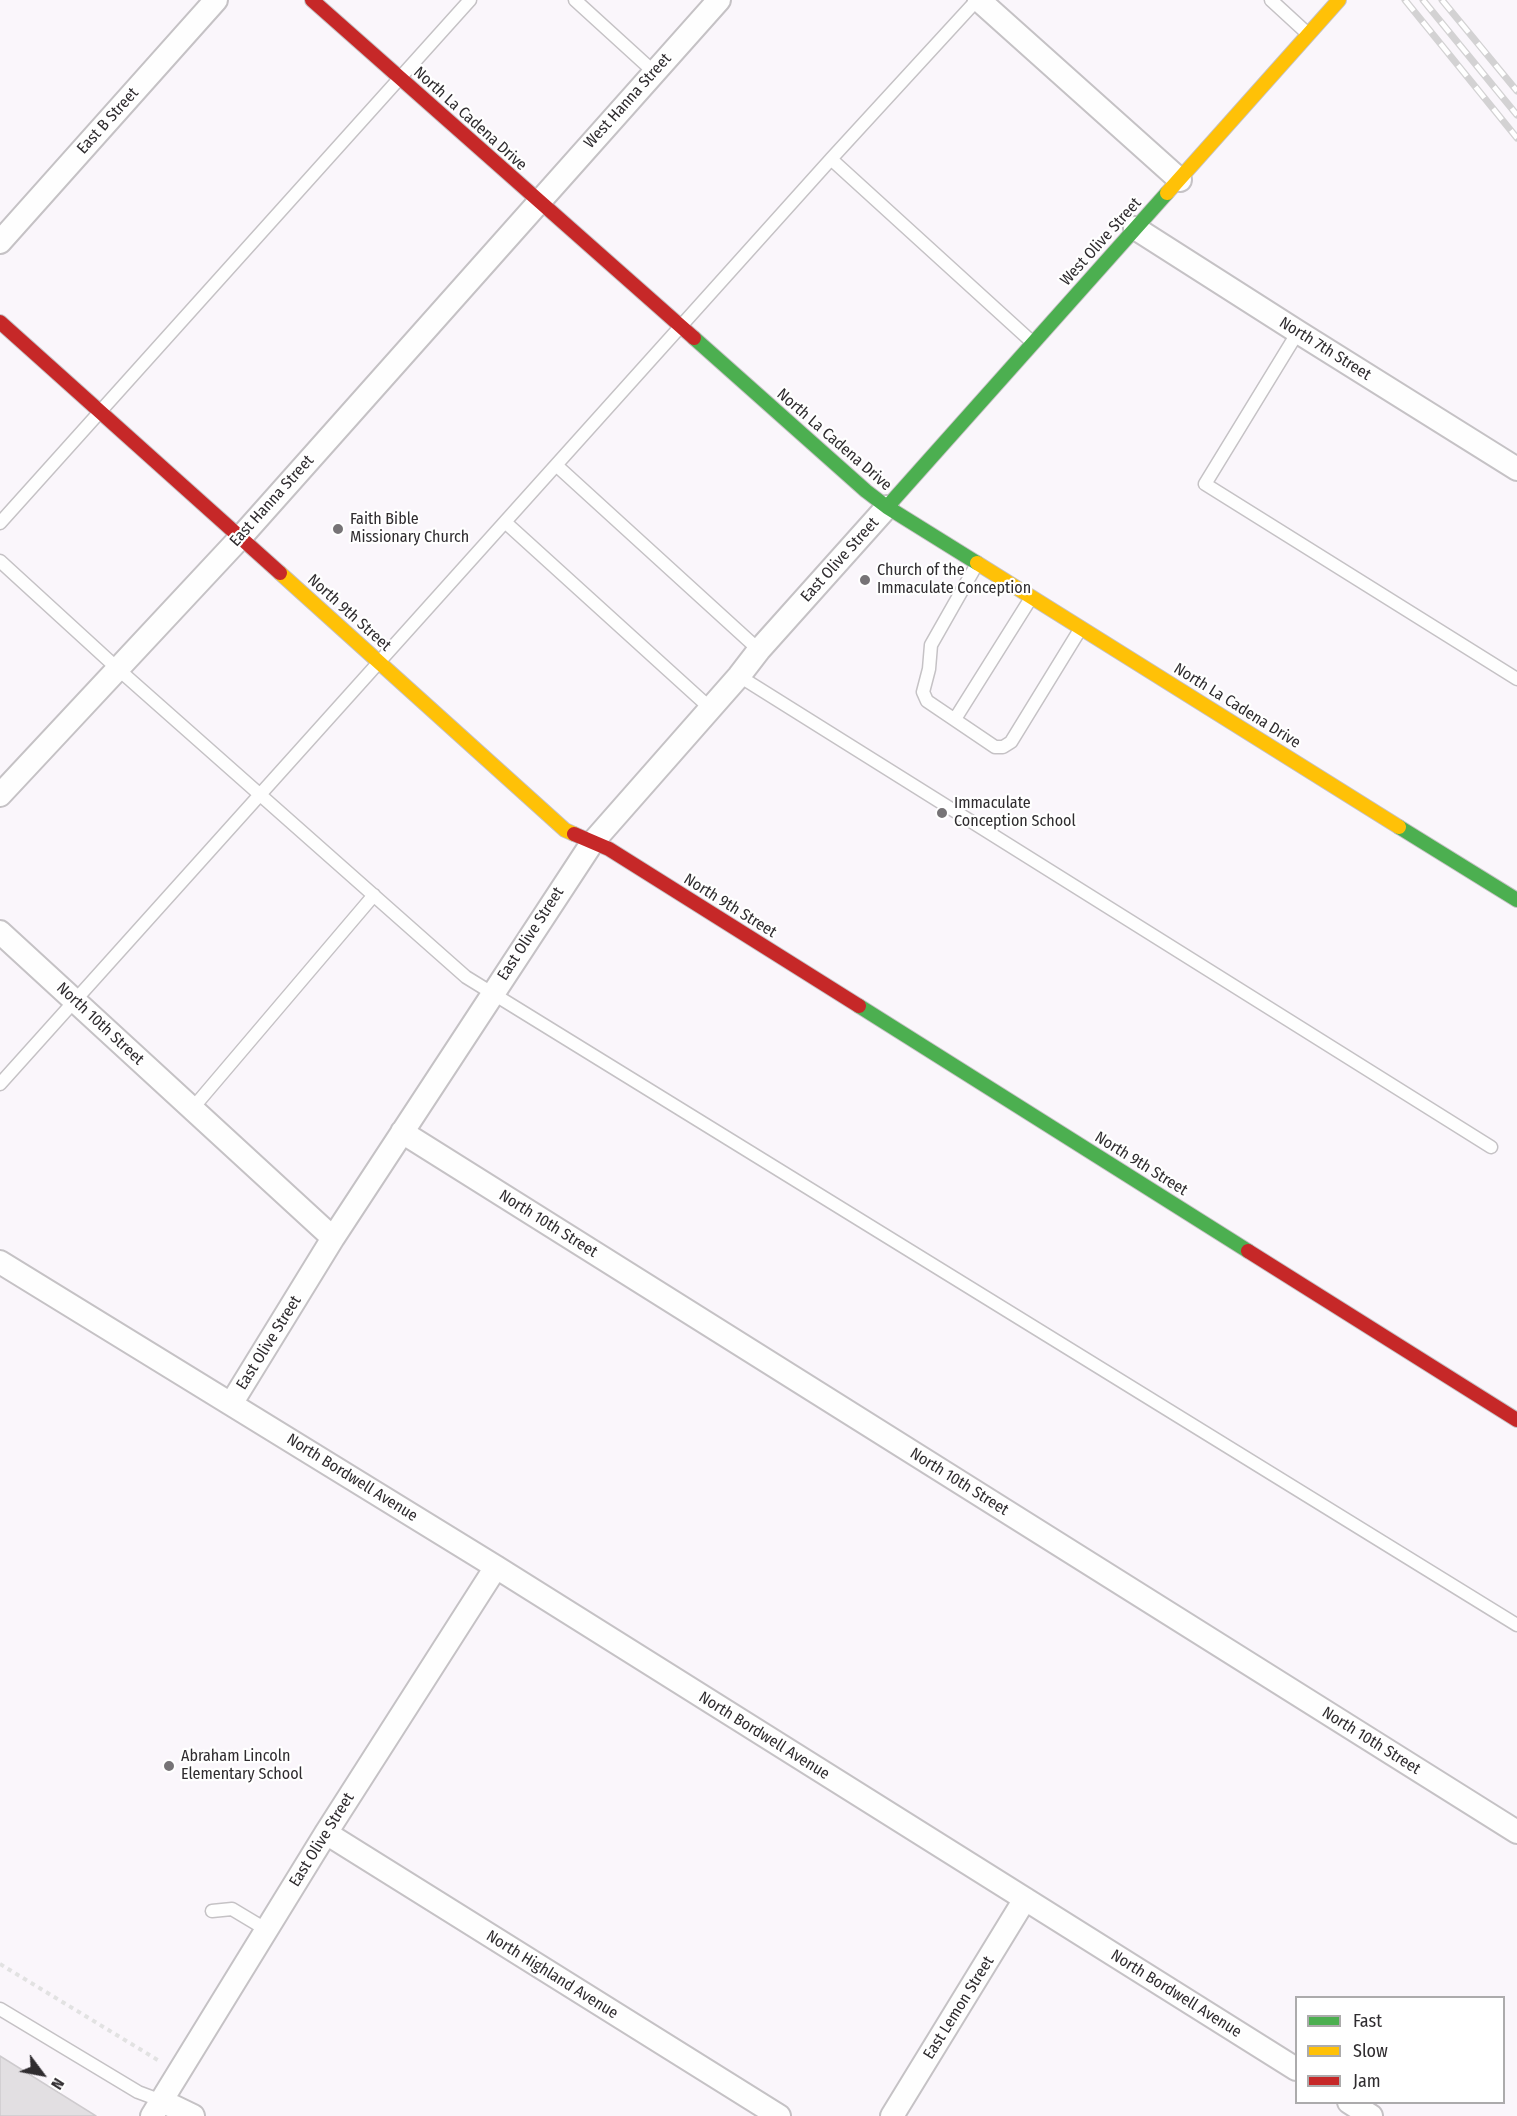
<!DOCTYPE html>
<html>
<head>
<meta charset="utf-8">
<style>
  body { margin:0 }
  #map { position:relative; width:1517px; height:2116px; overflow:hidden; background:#faf6fb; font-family:"Fira Sans Condensed",sans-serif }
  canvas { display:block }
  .legend { position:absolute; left:1295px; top:1996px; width:210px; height:108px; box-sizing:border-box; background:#fff; border:2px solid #acabac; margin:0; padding:8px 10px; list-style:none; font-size:18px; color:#2f2c2f }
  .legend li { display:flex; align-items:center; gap:12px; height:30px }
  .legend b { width:30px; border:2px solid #acabac }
  .north { position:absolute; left:12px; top:2044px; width:60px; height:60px; -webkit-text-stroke:4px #fff; paint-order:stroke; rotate:122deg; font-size:16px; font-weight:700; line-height:24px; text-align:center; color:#2f2c2f }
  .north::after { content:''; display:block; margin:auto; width:21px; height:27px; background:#2f2c2f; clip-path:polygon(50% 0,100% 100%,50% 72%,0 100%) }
</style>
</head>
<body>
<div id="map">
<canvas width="1517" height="2116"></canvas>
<ul class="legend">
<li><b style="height:8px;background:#4caf50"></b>Fast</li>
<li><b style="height:8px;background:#ffc107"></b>Slow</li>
<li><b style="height:8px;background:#c62828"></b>Jam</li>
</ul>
<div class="north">N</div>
</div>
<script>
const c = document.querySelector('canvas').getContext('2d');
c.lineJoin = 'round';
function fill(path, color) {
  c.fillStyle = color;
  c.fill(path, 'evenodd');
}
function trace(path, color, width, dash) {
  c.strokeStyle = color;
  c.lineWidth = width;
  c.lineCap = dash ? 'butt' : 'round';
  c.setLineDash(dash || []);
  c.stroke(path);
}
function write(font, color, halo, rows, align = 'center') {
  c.font = font + ' "Fira Sans Condensed",sans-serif';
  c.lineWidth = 4.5;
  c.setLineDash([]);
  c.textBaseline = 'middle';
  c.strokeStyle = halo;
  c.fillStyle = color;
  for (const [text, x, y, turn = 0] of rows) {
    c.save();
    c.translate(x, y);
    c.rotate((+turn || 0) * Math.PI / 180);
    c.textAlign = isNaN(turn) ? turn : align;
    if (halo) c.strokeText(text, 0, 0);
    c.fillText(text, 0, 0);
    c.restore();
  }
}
const building = new Path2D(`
  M0,2056L96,2116H0Z`);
const path = new Path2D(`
  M0,1964L161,2062`);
const lane = new Path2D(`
  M575,0L654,72
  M1271,0L1308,34
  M831,159L1032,342
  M1298,332L1205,484L1517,679
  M556,465L759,650
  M505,522L710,708
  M0,523L470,0
  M0,561L118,669L466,977L1517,1625
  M977,564L931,645L929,669L923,692L927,701L995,747H1003L1011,742L1081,628
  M739,676L1491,1147
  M955,719L1031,598
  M0,1084L831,159L977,0
  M192,1109L374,895
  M212,1911L232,1909L267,1930
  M0,2009L138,2092L162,2101`);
const street = new Path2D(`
  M979,0L1180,180
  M1135,228L1298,332L1517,469
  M0,242L216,0
  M0,795L240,538L719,0
  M0,932L333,1238
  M402,1132L1517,1832
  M0,1262L496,1567L1296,2069
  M231,1404L333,1238L592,843L739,676L759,650L887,507
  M326,1833L779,2116
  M162,2101L193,2116
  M1349,2102L1371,2116
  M152,2116L326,1833L496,1567
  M892,2116L1025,1899`);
const fast = new Path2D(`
  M694,338L866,491L887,507L977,563
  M887,507L1167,193
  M1399,827L1517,900
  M859,1006L1248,1251`);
const slow = new Path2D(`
  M1167,193L1339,0
  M977,563L1399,827
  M280,573L565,830L574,834`);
const jam = new Path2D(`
  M312,0L694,338
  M0,322L280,573
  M574,834L609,849L859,1006
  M1248,1251L1517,1420`);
const rail = new Path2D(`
  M1405,0L1517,138
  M1423,0L1517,115
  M1442,0L1517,91`);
const markers = [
  [338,529,6,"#767376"],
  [865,580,6,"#767376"],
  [942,813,6,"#767376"],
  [169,1766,6,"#767376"]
];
const streetNames = [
  ["West Hanna Street",628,101,-48],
  ["North La Cadena Drive",470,119,42],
  ["East B Street",108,121,-48],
  ["West Olive Street",1101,242,-48],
  ["North 7th Street",1325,349,32],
  ["North La Cadena Drive",834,440,41],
  ["East Hanna Street",272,501,-48],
  ["East Olive Street",840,560,-48],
  ["North 9th Street",349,613,42],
  ["North La Cadena Drive",1237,706,32],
  ["North 9th Street",730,906,32],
  ["East Olive Street",531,934,-57],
  ["North 10th Street",100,1024,43],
  ["North 9th Street",1141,1164,32],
  ["North 10th Street",548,1224,32],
  ["East Olive Street",269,1343,-58],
  ["North Bordwell Avenue",352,1478,32],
  ["North 10th Street",959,1482,32],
  ["North Bordwell Avenue",764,1736,32],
  ["North 10th Street",1371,1741,32],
  ["East Olive Street",322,1840,-58],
  ["North Highland Avenue",552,1975,32],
  ["North Bordwell Avenue",1176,1994,32],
  ["East Lemon Street",959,2008,-58]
];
const poiNames = [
  ["Faith Bible",350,520],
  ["Missionary Church",350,538],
  ["Church of the",877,571],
  ["Immaculate Conception",877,589],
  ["Immaculate",954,804],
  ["Conception School",954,822],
  ["Abraham Lincoln",181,1757],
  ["Elementary School",181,1775]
];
fill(building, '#e2dfe2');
trace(building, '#cecbce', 1.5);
trace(lane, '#c5c2c5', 15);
trace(street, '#c5c2c5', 26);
trace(fast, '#c5c2c5', 16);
trace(slow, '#c5c2c5', 16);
trace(jam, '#c5c2c5', 16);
trace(path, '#e2e2e2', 4, [4.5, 4.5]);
trace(lane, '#fefefe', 12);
trace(street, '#fefefe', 22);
trace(fast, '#4caf50', 14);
trace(slow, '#ffc107', 14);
trace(jam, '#c62828', 14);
trace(rail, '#d3d2d3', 7);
trace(rail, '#fff', 4.5, [14]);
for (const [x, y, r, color] of markers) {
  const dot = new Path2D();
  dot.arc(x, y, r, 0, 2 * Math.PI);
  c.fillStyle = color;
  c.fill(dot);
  trace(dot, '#fff', 2);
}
write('16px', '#2f2c2f', '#fff', streetNames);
write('16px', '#2f2c2f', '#fff', poiNames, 'left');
</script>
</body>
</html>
